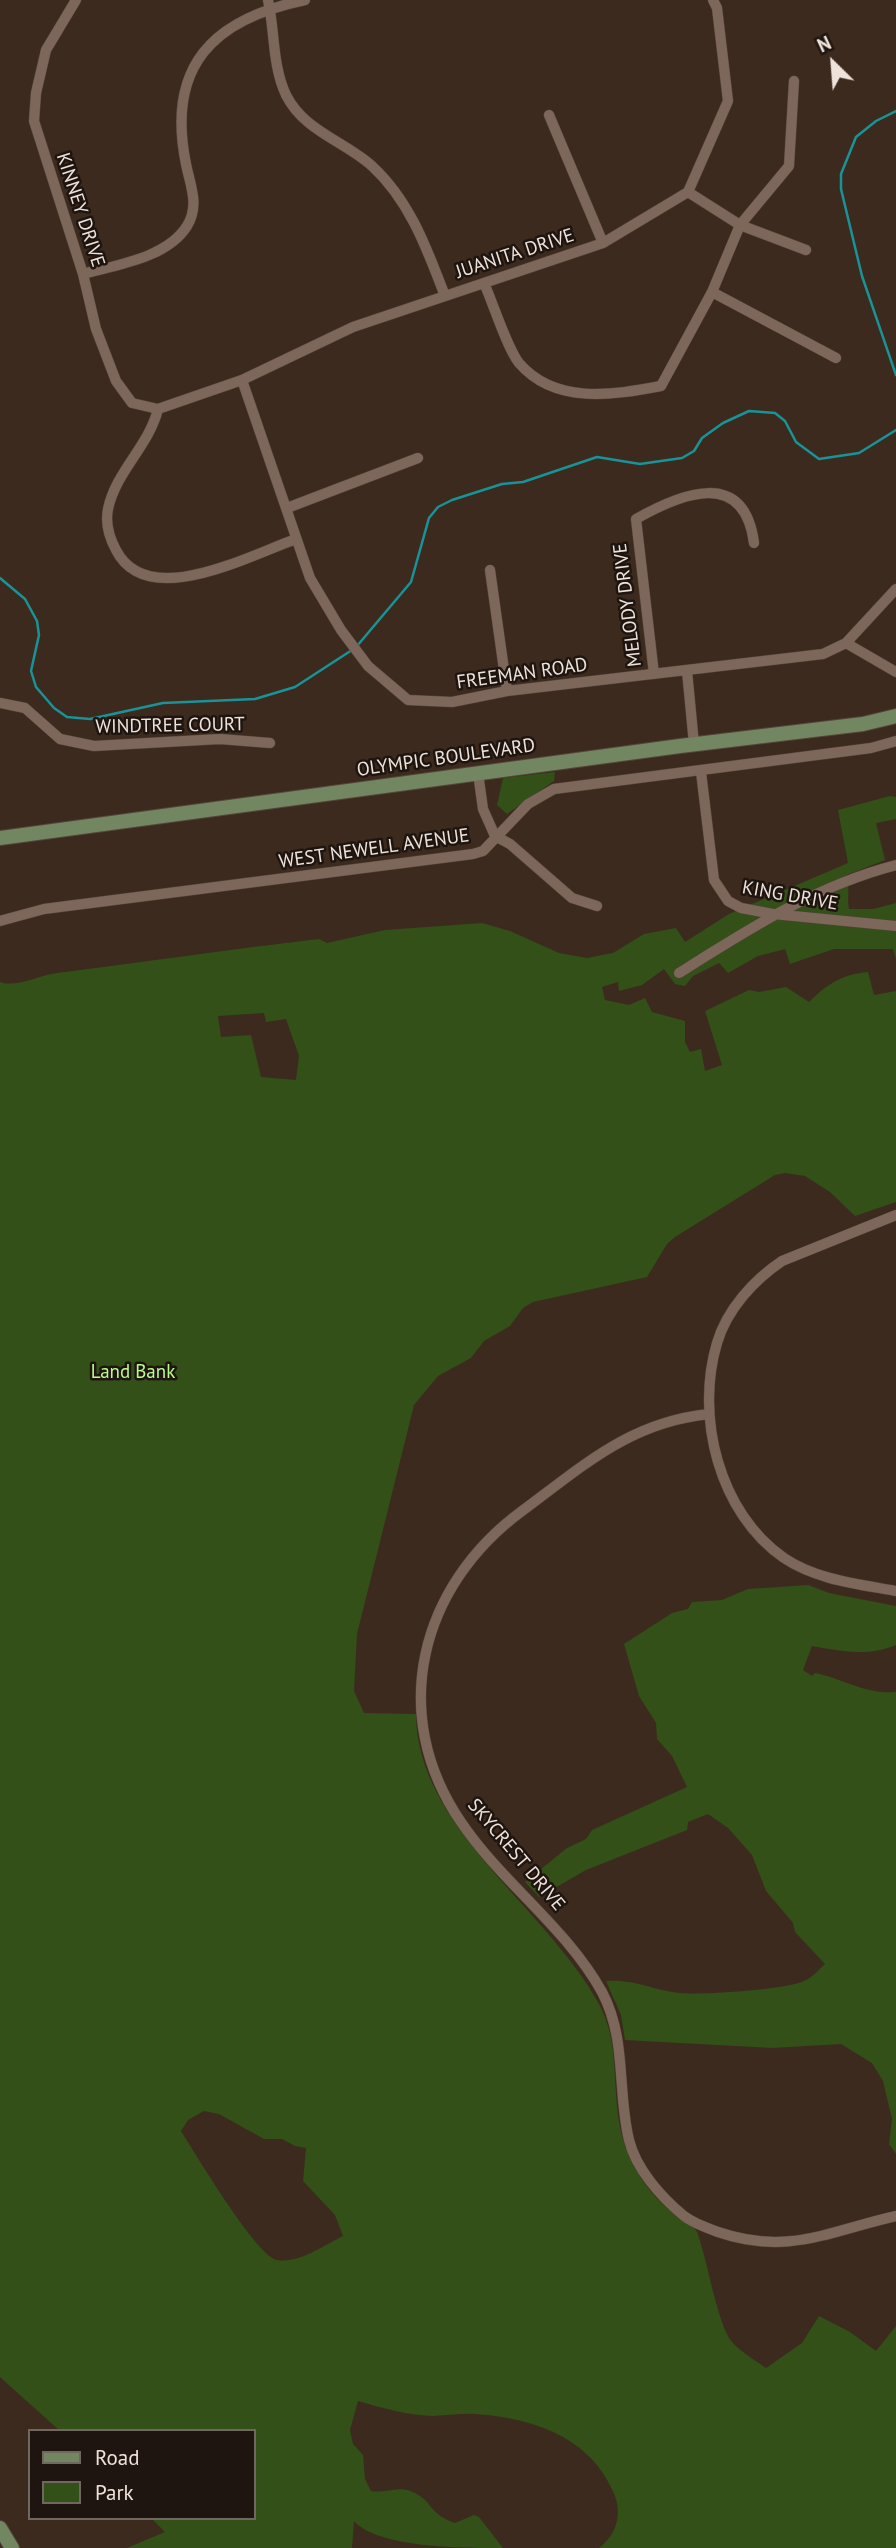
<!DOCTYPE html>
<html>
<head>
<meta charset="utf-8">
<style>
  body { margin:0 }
  #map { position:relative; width:896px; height:2548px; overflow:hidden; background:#3d2a1e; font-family:"PT Sans",sans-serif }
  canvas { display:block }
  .legend { position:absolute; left:28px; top:2429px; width:228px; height:91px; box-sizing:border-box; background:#1e1510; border:2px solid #716761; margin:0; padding:9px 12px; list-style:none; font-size:21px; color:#eee2da }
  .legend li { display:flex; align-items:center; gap:14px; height:35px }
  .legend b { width:35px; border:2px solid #716761 }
  .north { position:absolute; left:798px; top:28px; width:70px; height:70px; -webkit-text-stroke:5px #1e1510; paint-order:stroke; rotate:335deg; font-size:19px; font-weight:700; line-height:28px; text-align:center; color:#eee2da }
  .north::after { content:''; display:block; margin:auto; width:24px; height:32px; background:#eee2da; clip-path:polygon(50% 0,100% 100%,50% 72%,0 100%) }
</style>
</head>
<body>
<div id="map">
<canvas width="896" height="2548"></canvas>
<ul class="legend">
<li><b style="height:9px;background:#728661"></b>Road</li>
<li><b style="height:19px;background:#325018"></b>Park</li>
</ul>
<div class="north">N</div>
</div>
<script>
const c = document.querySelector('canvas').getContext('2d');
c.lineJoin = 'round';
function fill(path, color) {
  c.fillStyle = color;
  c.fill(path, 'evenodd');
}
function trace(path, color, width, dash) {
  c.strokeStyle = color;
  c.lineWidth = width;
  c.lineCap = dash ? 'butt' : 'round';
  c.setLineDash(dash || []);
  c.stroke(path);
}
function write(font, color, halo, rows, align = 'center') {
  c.font = font + ' "PT Sans",sans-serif';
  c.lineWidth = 5;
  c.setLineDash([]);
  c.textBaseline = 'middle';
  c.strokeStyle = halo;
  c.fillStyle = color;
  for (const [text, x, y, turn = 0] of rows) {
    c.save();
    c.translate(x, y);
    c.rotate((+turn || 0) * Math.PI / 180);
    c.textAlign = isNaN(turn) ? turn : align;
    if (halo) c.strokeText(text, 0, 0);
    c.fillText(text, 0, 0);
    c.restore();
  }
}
const green = new Path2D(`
  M555,772L554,781L507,814L497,805L503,778Z
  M890,796L896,797V819L876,823L885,860L847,875C850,888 847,897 849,909H873L896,903V959L893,949H834L790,964L785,949L758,956L728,973L719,963L693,976L685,986L675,984L664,969L642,985L619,991L618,982L602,987L605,1000L629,1005L645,998L652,1012L685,1021V1042L690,1052L701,1049L705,1071L722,1065L705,1011L749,990L759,992L786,987L809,1002C827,984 843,974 868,972L874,995L896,991V1202L855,1216L830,1192L805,1176L785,1173L775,1175L675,1237L667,1244L647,1277L533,1302L523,1308L510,1326L484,1341L471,1358L438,1376L414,1405L357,1634L354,1691L364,1713L416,1714C416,1827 548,1909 599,2004C622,2046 610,2094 623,2139C631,2167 649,2194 672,2212C679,2218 693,2224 697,2232C706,2254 718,2327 732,2342C741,2352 755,2360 766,2368L802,2343L819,2316L850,2332L876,2351L896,2326V2548H599C616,2535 622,2516 615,2496C592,2437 533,2418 475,2414C461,2413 446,2416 432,2416C407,2415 382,2408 358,2401L350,2430L353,2444L363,2455L365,2479L371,2491C386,2494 399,2484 415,2493C434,2503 429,2514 455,2523L474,2515L479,2517L503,2548C462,2548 378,2548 354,2521L352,2548H127L165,2532L151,2518H254V2431H60L0,2377V982C16,988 40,975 57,973C145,962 231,949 319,939L327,943L385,930L482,923L510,931L559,953L587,958L613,953L644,934L676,928L685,942L729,914L848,863L838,810ZM264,1013L266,1022L286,1019L299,1056L296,1080L261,1077L251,1035L221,1037L218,1016ZM204,2111L219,2114L264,2139H282L295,2146L306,2148L303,2181L335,2215L343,2236C325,2245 298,2264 277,2260C257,2257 195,2153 181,2131L188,2120Z
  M808,1585L829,1593L896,1606V1645C868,1657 840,1651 812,1646L803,1670L812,1676L815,1673C844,1679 867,1695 896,1692V2154L889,2144L892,2119L883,2081L872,2063L841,2044L772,2048L625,2040L621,2015L606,1981C636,1979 651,1990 680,1993C703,1995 784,1990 804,1981C811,1978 819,1970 825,1964L795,1932L793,1923L766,1891L752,1855L728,1828L708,1814L688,1822L687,1830L586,1870L539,1897L525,1882L567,1848L586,1839L592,1830L687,1787L672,1756L657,1739L656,1723L639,1696L624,1644L672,1613L688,1609L692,1602L722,1600L748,1589Z`);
const stream = new Path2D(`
  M896,111L876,121L856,137L841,174V189L862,276L896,375
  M0,578L25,599L37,621L39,635L31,671L36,687L54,708L67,717L90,719L163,703L255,699L295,687L352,650
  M357,646L411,582L429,518L438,507L452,500L502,484L523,482L597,457L640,464L682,458L694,451L702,438L723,423L749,411L775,413L785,421L796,442L819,459L859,453L896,430`);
const street = new Path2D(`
  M76,0L46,50L36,93L34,121L83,274L96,329L116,381L132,403L158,409L242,380L353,327L603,243L688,192L728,101L717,8L713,0
  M268,0C275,31 272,65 286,95C304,131 344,141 372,166C410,201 427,249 445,296
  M549,115L603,243
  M688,192L740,225L806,250
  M83,274C116,265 167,258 187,226C200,205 190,185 186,164C166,66 213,19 305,0
  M484,283C493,303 507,348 519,363C555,405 613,395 661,386L712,292L740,225L789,166L794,81
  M712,292L836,358
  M242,380L310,578L341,630L368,666L408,700L452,702L507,691L823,654L846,643L896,589
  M158,409C149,446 116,471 108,509C105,524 109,537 116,550C147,611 248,556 296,539
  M287,508L418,458
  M490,570L507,691
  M846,643L896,672
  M687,671L694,744
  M654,674L636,519C682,493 744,468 754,543
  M0,703L25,708L60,739L94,746L220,739L270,743
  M701,772L714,880L728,901L741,908L773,914L896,926
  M478,773L483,809L495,836L510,844L572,898L597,906
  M0,921L44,909L473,854L483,851L528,804L554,789L871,748L896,741
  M679,973C749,929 815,886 896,865
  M896,1215L782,1261C754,1280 727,1309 717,1343C695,1417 719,1513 784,1558C817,1580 858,1584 896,1591
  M709,1414C630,1422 583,1466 522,1511C420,1586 387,1714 461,1822C502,1883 566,1927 602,1992C627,2039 617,2091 629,2140C636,2169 661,2197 684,2216C693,2223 707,2228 718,2232C788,2256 829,2231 896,2216`);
const secondary = new Path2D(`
  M0,838L680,746L863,724L896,716
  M0,2528L12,2548`);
const streetNames = [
  ["KINNEY DRIVE",80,210,72],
  ["JUANITA DRIVE",515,254,-18],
  ["MELODY DRIVE",628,605,-97],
  ["FREEMAN ROAD",522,674,-8],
  ["WINDTREE COURT",170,726,-1],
  ["OLYMPIC BOULEVARD",446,758,-8],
  ["WEST NEWELL AVENUE",374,849,-8],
  ["KING DRIVE",790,896,10],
  ["SKYCREST DRIVE",516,1855,50]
];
const parkNames = [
  ["Land Bank",133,1373]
];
fill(green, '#325018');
trace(stream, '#189397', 2.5);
trace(street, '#54453a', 11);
trace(secondary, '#54453a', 16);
trace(street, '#7d675a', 10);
trace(secondary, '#728661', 14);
write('19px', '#eee2da', '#1e1510', streetNames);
write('19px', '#bbfa8d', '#1e1510', parkNames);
</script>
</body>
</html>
